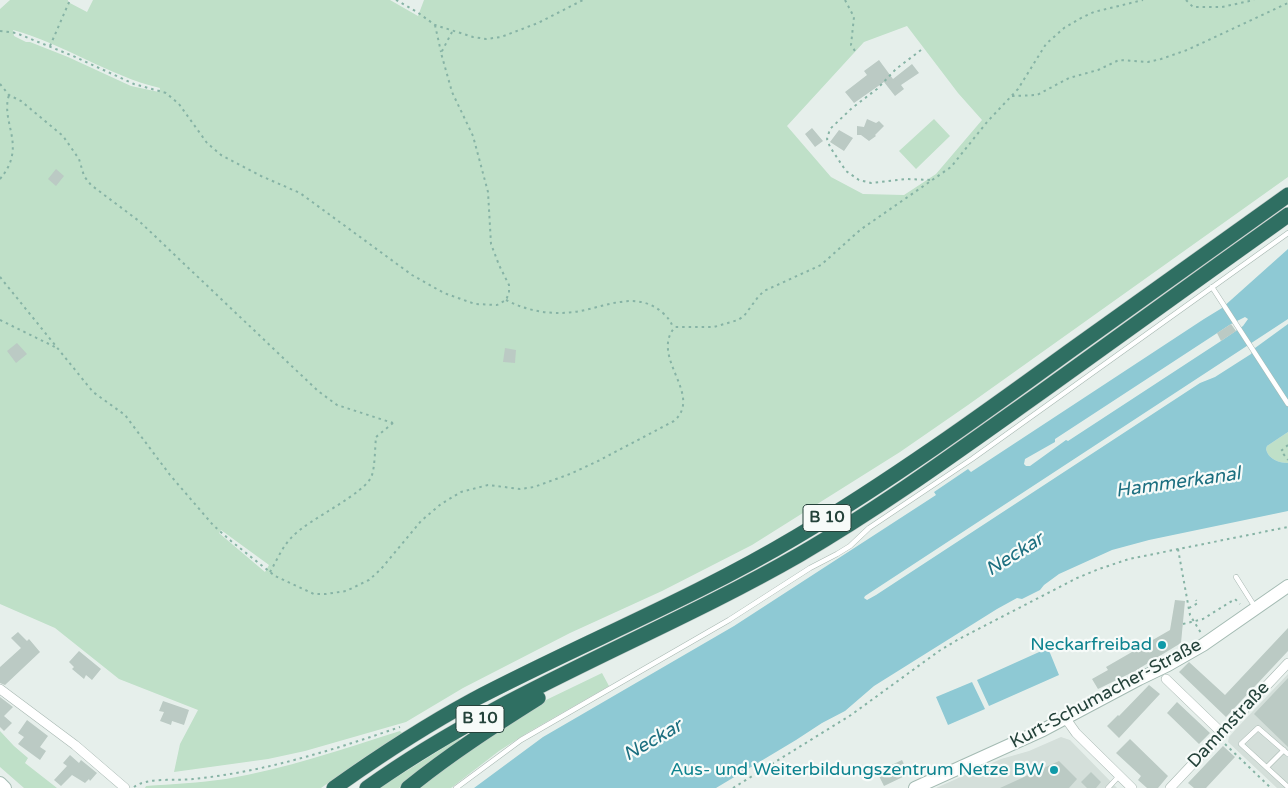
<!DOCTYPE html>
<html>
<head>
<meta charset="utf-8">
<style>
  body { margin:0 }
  canvas { display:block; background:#e6efeb }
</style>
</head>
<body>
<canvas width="1288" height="788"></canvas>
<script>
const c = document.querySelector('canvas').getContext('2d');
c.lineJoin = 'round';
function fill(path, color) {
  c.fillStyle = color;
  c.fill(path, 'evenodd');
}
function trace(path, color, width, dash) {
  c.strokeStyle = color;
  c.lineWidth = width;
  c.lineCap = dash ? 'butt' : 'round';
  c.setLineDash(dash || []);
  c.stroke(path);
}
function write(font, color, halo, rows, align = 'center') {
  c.font = font + ' "Varela Round",sans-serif';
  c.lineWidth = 4.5;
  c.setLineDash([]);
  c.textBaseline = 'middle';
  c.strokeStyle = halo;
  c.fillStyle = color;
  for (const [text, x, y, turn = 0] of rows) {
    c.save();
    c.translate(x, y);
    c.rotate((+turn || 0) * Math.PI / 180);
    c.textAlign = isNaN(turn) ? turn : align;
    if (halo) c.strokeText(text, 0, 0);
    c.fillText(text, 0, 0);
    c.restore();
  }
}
const built = new Path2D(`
  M1288,674V788H1277L1228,742L1229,737L1236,729Z
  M1061,737L1070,740L1117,788H936L1001,759L1029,751Z`);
const green = new Path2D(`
  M10,0H68V2L87,12L93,0H390L418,16L424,0H1288V177L968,405L900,452L752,545L662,591L570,633L463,688L406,722L305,751L268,759L174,772L180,744L198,710L119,679L55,628L0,604V9ZM907,26L958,93L982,120L936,174L904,195L863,194L831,177L787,126L864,42ZM13,30C64,44 109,76 160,88L159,92L131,86L68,57L30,42H26L14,36ZM221,530L269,565L265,572L219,533Z
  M934,119L950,136L916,169L899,151Z
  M1288,432V463C1279,463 1268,459 1266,449L1267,446Z
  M602,673L609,686L527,733L499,751L451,788H418L518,716L546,700Z
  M0,731L14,746L28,758L25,763L57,788H24L0,767Z
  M400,731L402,733L362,759L321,788H145L146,786C172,784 199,783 226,779C285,769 343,749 400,731Z
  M459,738L460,740L399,788H379Z`);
const water = new Path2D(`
  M1288,249V319L865,596L864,598L867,600L876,595L1200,383L1215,377L1251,354L1255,348L1288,324V432L1267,446L1266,449C1268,459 1279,463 1288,463V511L1149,540L1112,550L1059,574L1044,585L1040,590L1022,599L1017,598L997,609L874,686L845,711L822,723L796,740L716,788H474L543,737L734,626L936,495L934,492L968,469L971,472L1204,319L1222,308ZM1245,317L1248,319L1243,326L1221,341L1068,441L1066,440L1030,466H1026L1024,464L1025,459L1055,442V439L1231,324Z
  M1048,648L1059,675L989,706L977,680Z
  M972,682L985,709L948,725L936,697Z`);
const building = new Path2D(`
  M879,60L893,79L912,64L919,73L901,85L904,89L895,96L884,82L854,103L845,92L867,75L864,71Z
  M867,119L876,123L879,121L884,126L875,135L876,136L869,141L861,135H857V126L864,127Z
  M812,128L823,141L815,147L805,134Z
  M839,130L853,138L844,151L830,142Z
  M56,169L64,176L56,186L48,179Z
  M1231,324L1236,331L1221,341L1217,333Z
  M17,343L27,354L16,363L7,351Z
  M505,348L516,350L515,363L503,362Z
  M1175,600L1185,601L1181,643L1135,671L1098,689L1092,679L1108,670L1106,667L1170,630Z
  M1288,628V651L1226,717L1179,672L1189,662L1225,695Z
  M18,632L27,641L29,639L40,652L5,685L0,683V667L21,648L11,638Z
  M79,651L101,669L92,680L86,675L84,679L72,669L74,667L69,662Z
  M1288,678V747L1254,714Z
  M1149,685L1160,694L1119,738L1107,726L1118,715L1119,716Z
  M0,697L13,707L4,716L12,723L4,731L0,727Z
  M163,701L189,710L184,725L172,721L171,725L160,721L164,712L159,711Z
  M1177,702L1210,733L1199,744L1167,713Z
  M27,720L48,736L40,747L46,751L40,760L18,744L24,737L18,733Z
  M1130,739L1168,776L1158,788H1147L1138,780L1141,776L1116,753Z
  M1223,746L1235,757L1206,788H1194L1188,783Z
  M70,755L79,763L81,760L97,773L90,781L89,779L85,783L72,775L61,786L54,780L67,766L63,763Z
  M902,760L909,774L884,786L878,774L881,772V770Z
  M1059,761L1077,779L1069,788H1000Z
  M1091,772L1101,782L1096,788H1087L1081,782Z`);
const path = new Path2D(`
  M396,0L417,12L435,25L473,37L486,39L501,37L538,23L583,0
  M845,0L854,17L851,45L855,51
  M1186,0L1193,7H1222L1254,0
  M435,25L441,52
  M0,31L16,33L73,56L134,84L166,93L179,104L207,143L221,155L261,176L300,193L412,275L444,293L475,304L497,305L506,300L509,293V285L499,265L491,244L488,192L473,136L452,92L441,53L452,32
  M50,46L70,0
  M921,50L896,69L877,89L852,108L830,129L827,139L830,147L846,171L859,180L871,183L906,179L932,180
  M0,84L9,95L21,101L63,136L79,159L84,176L91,185L139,221L318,391L337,405L393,423
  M1012,96L1037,95L1069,78L1098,70L1119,60L1148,62L1161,59L1187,50L1288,3
  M0,179C28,146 0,123 9,95
  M0,277L93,392L125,415L170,475L213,525L231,541L275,576L314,594H326L346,591L369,580L381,569L421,521L441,504L461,492L488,485L520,489L534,487L570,474L598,461L674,421C704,395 649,357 675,327H714L738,320L744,316L758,297L764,291L821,265L860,230L951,167L987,122L1018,89L1046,44L1064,28L1081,18L1094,12L1143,0
  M506,300C527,311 550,315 574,312C604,308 636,289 663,313C668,318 671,321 673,328
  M0,320L55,347
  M1288,445L1281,451L1288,460
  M1178,549L1190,615L1201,633
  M270,572C277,560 283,545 293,536C309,519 367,493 372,475C375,466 375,447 376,437L393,423
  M1189,608L1198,603L1196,600
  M1183,624L1203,619L1235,599L1240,604
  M1225,744L1271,788
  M134,787C147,777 176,781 193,779C264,772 333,750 400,727
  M733,788L851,715L939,651L959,639L1077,578L1099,569L1129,559L1288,527`);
const lane = new Path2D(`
  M1212,287L1288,404
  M1236,577L1255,607
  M1288,754L1258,728L1241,744L1288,787
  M1267,767L1284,750
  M456,788L521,740L729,620L810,568L837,554L850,546L869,528L972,459L1288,233
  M1108,788L1119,776`);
const street = new Path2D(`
  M1166,679L1222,733
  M0,689L75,745L125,788
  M1066,719L1076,733L1132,788
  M1170,788L1288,663`);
const secondary = new Path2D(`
  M0,783L5,788
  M915,788L1043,730L1139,679L1168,665L1203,645L1288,586`);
const highway = new Path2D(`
  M334,788C379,756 425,726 473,700C580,644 692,599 796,537C890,481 979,417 1067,353C1141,300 1214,248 1288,195
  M367,788C501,692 658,636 799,555C883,506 961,449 1040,393C1122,334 1205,274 1288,215
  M408,788C450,754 492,727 538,698`);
const markers = [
  [1162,645,5,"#0f9aa8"],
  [1054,770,5,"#0f9aa8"]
];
const shields = [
  [827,518,48],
  [480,719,48]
];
const shieldNames = [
  ["B 10",827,518],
  ["B 10",480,719]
];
const cultureNames = [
  ["Neckarfreibad",1152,645],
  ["Aus- und Weiterbildungszentrum Netze BW",1044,770]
];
const streetNames = [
  ["Kurt-Schumacher-Straße",1106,694,-28],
  ["Dammstraße",1229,725,-47]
];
const waterNames = [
  ["Hammerkanal",1178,483,-8],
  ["Neckar",1015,555,-32],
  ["Neckar",653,741,-30]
];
fill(built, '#d4dfda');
fill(green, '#bfe0c8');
fill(water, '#8ec9d4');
fill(building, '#bbcac4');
trace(lane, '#a8b8b2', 5.5);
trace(street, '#a8b8b2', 10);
trace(secondary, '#a4bbb3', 14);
trace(highway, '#c2cac8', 16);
trace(path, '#86b3a5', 2, [2.5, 4]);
trace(lane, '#fff', 4.5);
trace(street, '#fff', 9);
trace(secondary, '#fff', 12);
trace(highway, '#2f6f62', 15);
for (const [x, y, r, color] of markers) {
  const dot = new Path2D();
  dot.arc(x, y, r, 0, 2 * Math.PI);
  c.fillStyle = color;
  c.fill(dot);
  trace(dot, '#f7fbf9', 2);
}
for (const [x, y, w] of shields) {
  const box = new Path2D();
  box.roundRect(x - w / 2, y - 13.5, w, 27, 4);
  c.fillStyle = '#f7fbf9';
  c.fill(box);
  trace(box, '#24423a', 1);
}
write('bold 16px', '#24423a', null, shieldNames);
write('18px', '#0d838f', '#f7fbf9', cultureNames, 'right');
write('18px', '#24423a', '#f7fbf9', streetNames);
write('italic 19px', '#1c6f80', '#f7fbf9', waterNames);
</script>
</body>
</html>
